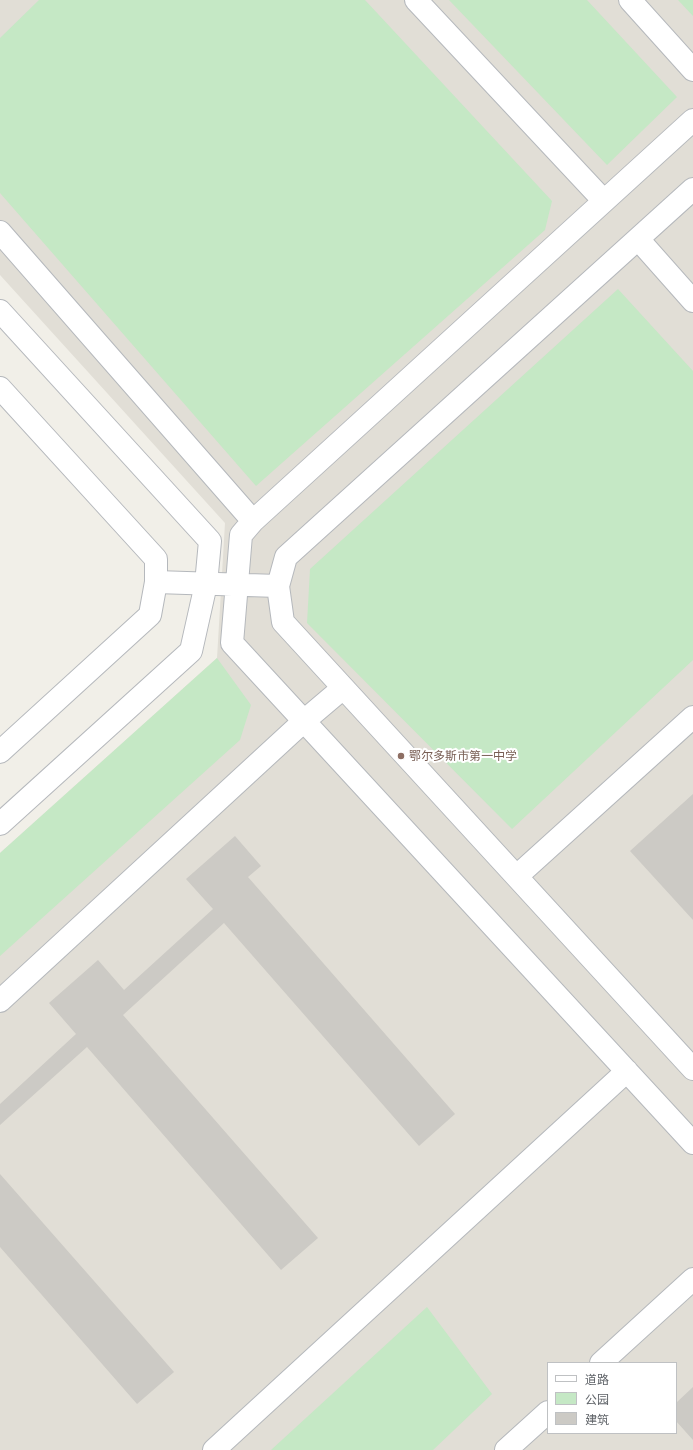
<!DOCTYPE html>
<html>
<head>
<meta charset="utf-8">
<style>
  body { margin:0 }
  #map { position:relative; width:693px; height:1450px; overflow:hidden; background:#f1efe8; font-family:"Public Sans","Noto Sans SC",sans-serif }
  canvas { display:block }
  .legend { position:absolute; left:547px; top:1362px; width:130px; height:72px; box-sizing:border-box; background:#fff; border:1px solid #bfc1c3; margin:0; padding:5px 7px; list-style:none; font-size:12px; color:#5f6368 }
  .legend li { display:flex; align-items:center; gap:8px; height:20px }
  .legend b { width:20px; border:1px solid #bfc1c3 }
</style>
</head>
<body>
<div id="map">
<canvas width="693" height="1450"></canvas>
<ul class="legend">
<li><b style="height:5px;background:#fff"></b>道路</li>
<li><b style="height:11px;background:#c5e8c5"></b>公园</li>
<li><b style="height:11px;background:#cccac5"></b>建筑</li>
</ul>
</div>
<script>
const c = document.querySelector('canvas').getContext('2d');
c.lineJoin = 'round';
function fill(path, color) {
  c.fillStyle = color;
  c.fill(path, 'evenodd');
}
function trace(path, color, width, dash) {
  c.strokeStyle = color;
  c.lineWidth = width;
  c.lineCap = dash ? 'butt' : 'round';
  c.setLineDash(dash || []);
  c.stroke(path);
}
function write(font, color, halo, rows, align = 'center') {
  c.font = font + ' "Public Sans","Noto Sans SC",sans-serif';
  c.lineWidth = 4;
  c.setLineDash([]);
  c.textBaseline = 'middle';
  c.strokeStyle = halo;
  c.fillStyle = color;
  for (const [text, x, y, turn = 0] of rows) {
    c.save();
    c.translate(x, y);
    c.rotate((+turn || 0) * Math.PI / 180);
    c.textAlign = isNaN(turn) ? turn : align;
    if (halo) c.strokeText(text, 0, 0);
    c.fillText(text, 0, 0);
    c.restore();
  }
}
const education = new Path2D(`
  M0,0H693V1450H0V853L217,658L225,523L0,275ZM548,1363H676V1433H548Z`);
const green = new Path2D(`
  M39,0H365L552,201L545,230L256,486L0,193V38Z
  M449,0H587L677,97L607,165Z
  M678,0H693V16Z
  M618,289L693,371V660L512,829L307,623L310,569Z
  M217,658L251,705L240,740L0,956V853Z
  M427,1307L492,1394L433,1450H271Z`);
const building = new Path2D(`
  M693,794V920L630,851Z
  M235,836L261,866L248,877L455,1114L419,1146L224,923L123,1015L318,1238L281,1270L87,1047L0,1125V1104L76,1034L49,1003L98,960L124,990L213,909L186,879Z
  M0,1174L174,1372L137,1404L0,1247Z
  M693,1387V1440L676,1421V1403Z`);
const minor = new Path2D(`
  M416,0L604,201
  M630,0L693,70
  M693,120L253,521L241,535L232,643L693,1143
  M693,189L286,557L278,586L283,622L693,1069
  M0,232L253,521
  M638,239L693,301
  M156,582L278,586
  M517,876L693,717
  M0,1001L304,721L343,688
  M601,1363L693,1279
  M214,1450L627,1071
  M506,1450L548,1412`);
const tertiary = new Path2D(`
  M0,311L210,541L206,584L191,651L0,824
  M0,388L156,559V582L150,615L0,752`);
const markers = [
  [401,756,4,"#8d6e63"]
];
const educationNames = [
  ["鄂尔多斯市第一中学",409,756]
];
fill(education, '#e1ded6');
fill(green, '#c5e8c5');
fill(building, '#cccac5');
trace(minor, '#b5b8bc', 24);
trace(tertiary, '#b5b8bc', 24);
trace(minor, '#fff', 22);
trace(tertiary, '#fff', 22);
for (const [x, y, r, color] of markers) {
  const dot = new Path2D();
  dot.arc(x, y, r, 0, 2 * Math.PI);
  c.fillStyle = color;
  c.fill(dot);
  trace(dot, '#fff', 1.5);
}
write('12px', '#785e54', '#fff', educationNames, 'left');
</script>
</body>
</html>
